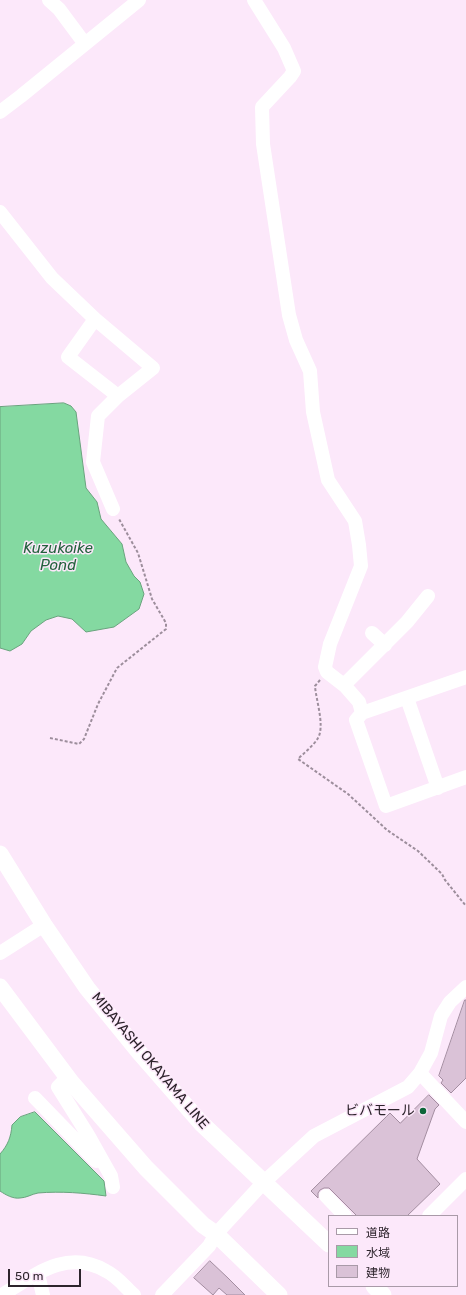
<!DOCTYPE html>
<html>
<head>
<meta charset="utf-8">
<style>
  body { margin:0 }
  #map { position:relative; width:466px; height:1295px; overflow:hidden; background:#fce8fa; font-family:Rubik,"Noto Sans JP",sans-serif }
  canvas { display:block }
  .legend { position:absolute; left:328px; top:1215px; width:130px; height:72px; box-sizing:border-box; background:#fce8fa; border:1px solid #a99aa8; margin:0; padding:5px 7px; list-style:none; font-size:12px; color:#2d242c }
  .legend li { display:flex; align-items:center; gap:8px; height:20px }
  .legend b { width:20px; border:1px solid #a99aa8 }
  .scale { position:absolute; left:8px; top:1269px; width:73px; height:18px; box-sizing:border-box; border:2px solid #2d242c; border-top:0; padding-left:5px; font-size:12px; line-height:14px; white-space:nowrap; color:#2d242c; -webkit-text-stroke:3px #fce8fa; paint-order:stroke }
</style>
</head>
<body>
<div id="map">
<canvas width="466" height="1295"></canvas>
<ul class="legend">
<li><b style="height:5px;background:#fff"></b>道路</li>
<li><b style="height:11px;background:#84d9a1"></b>水域</li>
<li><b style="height:11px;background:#dac2d7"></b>建物</li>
</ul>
<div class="scale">50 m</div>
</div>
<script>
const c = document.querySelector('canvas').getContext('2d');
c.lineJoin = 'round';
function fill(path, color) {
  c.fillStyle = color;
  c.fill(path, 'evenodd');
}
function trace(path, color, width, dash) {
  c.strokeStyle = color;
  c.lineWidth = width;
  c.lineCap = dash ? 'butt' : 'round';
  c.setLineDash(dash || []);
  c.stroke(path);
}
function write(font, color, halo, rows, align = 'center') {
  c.font = font + ' Rubik,"Noto Sans JP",sans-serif';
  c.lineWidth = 3;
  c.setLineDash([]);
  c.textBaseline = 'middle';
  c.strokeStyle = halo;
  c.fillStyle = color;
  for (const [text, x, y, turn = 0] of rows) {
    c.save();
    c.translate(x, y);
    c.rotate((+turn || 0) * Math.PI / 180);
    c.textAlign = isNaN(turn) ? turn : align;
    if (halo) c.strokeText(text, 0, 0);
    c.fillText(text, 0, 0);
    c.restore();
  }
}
const water = new Path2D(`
  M64,403L71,406L76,412L86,488L97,502L101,519L122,544L126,562L134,576L140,582L144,594L139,609L114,627L86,632L72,619L58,616L46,620L31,631L22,644L10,651L0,648V407Z
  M35,1112L104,1181L106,1196C84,1193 61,1191 38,1193C32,1194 26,1198 20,1198C13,1199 6,1195 0,1191V1154C8,1145 11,1137 12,1125L20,1117Z`);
const building = new Path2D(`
  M465,1000H466V1078L451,1093L441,1083L443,1080L439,1076Z
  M429,1095L439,1105L435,1109L417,1159L440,1184L407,1216H357L329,1188H324L320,1190L318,1193V1198L311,1191L390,1113L400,1123Z
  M210,1261L228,1278L245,1295H227L219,1288L213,1295L194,1278Z`);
const path = new Path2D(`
  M320,680L315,686C316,700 325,726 318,738C314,745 304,753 298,759L348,794L387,830L418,851L442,874L445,880L466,906
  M50,738L79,744L84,739L98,704L117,668L166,629V623L152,599L138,553L119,519`);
const minor = new Path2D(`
  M49,0L59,9L85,44
  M254,0L284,48L294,71L290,77L262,107L263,144L289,315L296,340L310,371L313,412L328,480L355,521L359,545L361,566L330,644L325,667L327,672L345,686L359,702L362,713
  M0,112L21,96L139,0
  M0,212L52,278L95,319L153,368L118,396L98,416L93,462L113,509
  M95,319L68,357L118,396
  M372,633L385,645
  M466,677L362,713L356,720L386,806L466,777
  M345,686L348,681L407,622L428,596
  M407,698L438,788
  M0,953L44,925
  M420,1073L466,1122
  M68,1077L58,1087L88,1135L111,1176L113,1187
  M35,1098L96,1161
  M326,1196L345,1216
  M429,1216L466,1179
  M38,1274L43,1295
  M2,1295C35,1275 67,1248 106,1271C117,1276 125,1287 134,1295
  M162,1295L209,1246L216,1234L263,1183L314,1136L408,1087L420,1073L431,1053L441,1016L450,1002L466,987`);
const major = new Path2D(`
  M0,854L44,925L87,988L139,1052L201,1123L329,1244
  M0,987L71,1082L146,1168L203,1225L216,1234L279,1295
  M374,1286L383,1295`);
const markers = [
  [423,1111,4,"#0c6639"]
];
const streetNames = [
  ["MIBAYASHI OKAYAMA LINE",150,1061,50]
];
const poiNames = [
  ["ビバモール",415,1111]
];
const waterNames = [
  ["Kuzukoike",58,549],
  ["Pond",58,566]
];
fill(water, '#84d9a1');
trace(water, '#6aa37e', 1);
fill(building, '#dac2d7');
trace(building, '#a38da0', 1);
trace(path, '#9d8e9c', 2, [3, 2]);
trace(minor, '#fff', 14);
trace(major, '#fff', 17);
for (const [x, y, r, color] of markers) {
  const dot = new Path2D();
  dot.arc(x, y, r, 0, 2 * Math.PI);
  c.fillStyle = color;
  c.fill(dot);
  trace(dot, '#fce8fa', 1.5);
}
write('14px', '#2d242c', '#fce8fa', streetNames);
write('14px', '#2d242c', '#fce8fa', poiNames, 'right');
write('italic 15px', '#24613d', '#fce8fa', waterNames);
</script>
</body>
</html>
